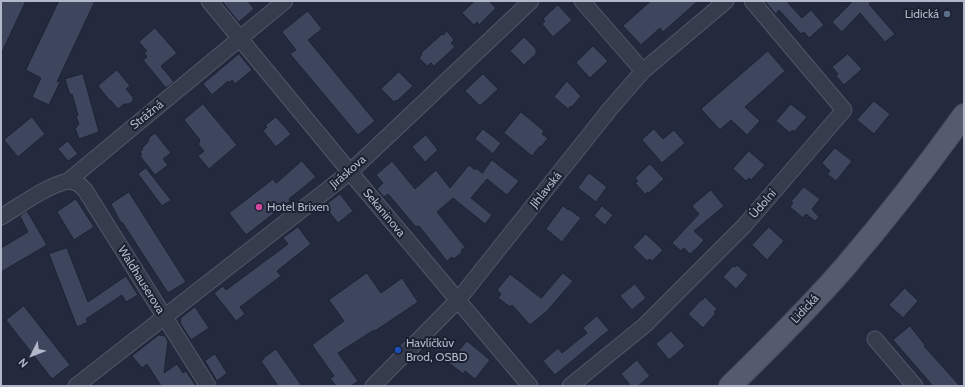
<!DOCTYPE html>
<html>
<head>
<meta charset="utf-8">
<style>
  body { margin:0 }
  #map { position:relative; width:965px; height:387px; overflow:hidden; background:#232a3d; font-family:Cabin,sans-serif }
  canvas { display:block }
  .frame { position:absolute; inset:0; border:2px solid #b2b7c9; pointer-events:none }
  .north { position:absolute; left:12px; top:335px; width:40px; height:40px; -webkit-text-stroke:3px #1c2132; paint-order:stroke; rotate:228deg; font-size:11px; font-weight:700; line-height:16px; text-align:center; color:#b2b7c9 }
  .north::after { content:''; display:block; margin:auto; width:14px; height:18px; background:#b2b7c9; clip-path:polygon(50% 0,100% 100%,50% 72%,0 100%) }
</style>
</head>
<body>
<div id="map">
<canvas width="965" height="387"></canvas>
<div class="frame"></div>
<div class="north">N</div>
</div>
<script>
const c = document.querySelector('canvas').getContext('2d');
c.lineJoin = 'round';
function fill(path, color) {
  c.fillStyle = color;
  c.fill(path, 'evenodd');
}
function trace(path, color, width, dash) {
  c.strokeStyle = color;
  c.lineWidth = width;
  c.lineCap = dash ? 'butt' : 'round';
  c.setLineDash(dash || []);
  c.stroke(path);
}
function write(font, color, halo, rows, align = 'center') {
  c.font = font + ' Cabin,sans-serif';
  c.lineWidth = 4;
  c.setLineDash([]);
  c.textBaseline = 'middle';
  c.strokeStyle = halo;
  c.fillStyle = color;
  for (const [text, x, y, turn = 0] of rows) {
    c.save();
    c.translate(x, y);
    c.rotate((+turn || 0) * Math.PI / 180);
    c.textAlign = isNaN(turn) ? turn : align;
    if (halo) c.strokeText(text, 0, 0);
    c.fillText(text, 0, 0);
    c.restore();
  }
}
const building = new Path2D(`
  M1,1H26L1,54Z
  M59,1H95L57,82L61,80L49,105L32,97L41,78L26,70Z
  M222,1H248L254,9L239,22Z
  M475,1H489L496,8L479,25L477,22L474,25L462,13Z
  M651,1H698L663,32L660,28L641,45L623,26Z
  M765,1H790L788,3L802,18L811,10L824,25L809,38L804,32L801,34L779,10L776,14Z
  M849,1H872L869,4L895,34L885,42L860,13L842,32L832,22L851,3Z
  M558,5L572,20L553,37L542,24L545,21L543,19Z
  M308,11L322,29L308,40L375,121L358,135L290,54L296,50L282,32Z
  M155,28L177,53L161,66L174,82L166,88L143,60L147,57L144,53L147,51L139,42Z
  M447,31L454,40L451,43L455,47L434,66L431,63L427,66L419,58L422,54L421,53L442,34L443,35Z
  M524,37L536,49V54L524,65L510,51Z
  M593,46L608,61L590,78L576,63Z
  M768,51L785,71L745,107L760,121L747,135L731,120L720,130L701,109Z
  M239,54L252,70L235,84L232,80L229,83L228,81L212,95L203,84Z
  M848,54L862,69L844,85L836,76L838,74L832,67Z
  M117,70L130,86L126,89L133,97V101L129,104H124L118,109L111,101H110L98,86Z
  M399,72L413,86L397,101L396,100L394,102L381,89Z
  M83,74L99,132L79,139L75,128L77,127V125L79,124L76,116L78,115L72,94L70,95L65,79Z
  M483,74L498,89L480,106L465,91Z
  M567,81L581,96L572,107L571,106L568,109L554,97Z
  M874,101L890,114L874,134L857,120Z
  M203,104L237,145L209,169L198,156L204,151L198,144L200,142L199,141L200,140L184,120Z
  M791,104L807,117L794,132L792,130L790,133L776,121Z
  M521,112L544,131L542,134L548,138L541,147L540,146L532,156L504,133Z
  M32,117L45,134L18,157L4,140Z
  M276,117L291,134L276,147L263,131L267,127L265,126Z
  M483,129L501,143L493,154L475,139Z
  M654,129L663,139L674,130L685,143L662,163L642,140Z
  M155,133L171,153L163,159L168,165L155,175L140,156L142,154L140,152L143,149L142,148L148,142L149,138Z
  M426,135L438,150L425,162L412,147Z
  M68,141L78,154L68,161L58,149Z
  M835,148L852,161L836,181L827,174L830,171L822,163Z
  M749,151L765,165L751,180L749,178L746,181L733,169Z
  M492,160L519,181L507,195L487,179L471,198L492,215L485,224L453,198L437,212L465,247L461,250L462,252L454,259L452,257L447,261L419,226L416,227L388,194L384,197L377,189L383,183L376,175L392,161L415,189L436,170L450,188L469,165L475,170L476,168L482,173Z
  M302,161L316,177L289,199L290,201L246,235L229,213L273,179L276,183Z
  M650,164L664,179L649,193L648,192L645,194L635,183L638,181L635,178Z
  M146,168L171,200L162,206L138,174Z
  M589,173L607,187L596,202L578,188Z
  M804,187L820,199L812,209L819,217L815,221L806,214L803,218L790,207L793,203L791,202Z
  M711,190L724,206L694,231L704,240L698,247L690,254L684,248L681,251L672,243L699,214L692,206Z
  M129,192L186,282L168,293L122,222L121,223L111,204Z
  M340,194L353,211L338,223L324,206Z
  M76,199L94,227L74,240L57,212Z
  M563,206L568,210L569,209L581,218L562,242L546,229Z
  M602,206L613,215L605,225L594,216Z
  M27,211L47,245L1,272V248L28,232L20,216Z
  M298,227L311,244L277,271L281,276L240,307L245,314L236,321L214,293L223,286L226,290L288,244L283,238Z
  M769,227L784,241L767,260L752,245Z
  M646,234L663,250L652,261L650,259L647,261L633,247Z
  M67,248L88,302L126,276L138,295L126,302L122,295L86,319L88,322L77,327L49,254Z
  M737,265L748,275L736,289L723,277L733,266L735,267Z
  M367,273L381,293L402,278L418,302L375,331L374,330L338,353L358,381L351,386H336L330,378L334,376L312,345L344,321L329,300Z
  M563,273L573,281L547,311L530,325L512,305L510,307L498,298L501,294L497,290L510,274L541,298Z
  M635,284L646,298L632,310L620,296Z
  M905,288L918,301L903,318L889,305Z
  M705,297L717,309L714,312L716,313L703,328L688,314L701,300H702Z
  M24,306L70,365L52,379L6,320Z
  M195,307L209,328L191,340L180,323L181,318Z
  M597,316L609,330L555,375L543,361L558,348L562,353L587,333L583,328Z
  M910,326L925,345L924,346L960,386H933L893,340Z
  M671,331L685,346L669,360L656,344Z
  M159,335L165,336L168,341L164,373L177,364L183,373L186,371L196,386H161L147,364L142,368L132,356Z
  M467,341L490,360L475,379L465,371L463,374L449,363Z
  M276,349L302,386H278L261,361L264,359V358Z
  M215,354L227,373L217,381L205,361Z
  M637,360L650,376L638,386H631L621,374Z`);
const street = new Path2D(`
  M209,1L350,172L530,386
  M582,1L643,71
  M68,181C76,182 80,184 85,190L208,386
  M1,217C21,205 46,186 68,181L285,1
  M875,339L915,386
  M76,386L350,172L531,1
  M373,386L458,300L610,109L643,71L726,1
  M570,386L645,325L744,226L844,110L752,1`);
const primary = new Path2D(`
  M730,386C769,348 808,309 844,268C886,219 926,168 964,115`);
const markers = [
  [947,14,4,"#5c6f8a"],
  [259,207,4,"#d1479c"],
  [398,350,4,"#1a4fb4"]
];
const poiNames = [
  ["Lidická",939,14,"right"],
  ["Hotel Brixen",267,207],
  ["Havlíčkův",406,343],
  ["Brod, OSBD",406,357]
];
const streetNames = [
  ["Strážná",147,115,-39],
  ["Jiráskova",348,172,-41],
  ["Jihlavská",546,190,-51],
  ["Údolní",763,204,-49],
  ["Sekaninova",384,213,50],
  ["Waldhauserova",141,280,58],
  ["Lidická",805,309,-47]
];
fill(building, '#3e465e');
trace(building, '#1e2334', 1);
trace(street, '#525768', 17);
trace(primary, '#404556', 24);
trace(street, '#373c4d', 15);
trace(primary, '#555b6d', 22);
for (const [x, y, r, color] of markers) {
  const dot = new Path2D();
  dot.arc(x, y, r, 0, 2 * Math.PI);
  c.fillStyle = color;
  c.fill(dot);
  trace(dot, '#1c2132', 1.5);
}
write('12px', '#b2b7c9', '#1c2132', poiNames, 'left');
write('12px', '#b2b7c9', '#1c2132', streetNames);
</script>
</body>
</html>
